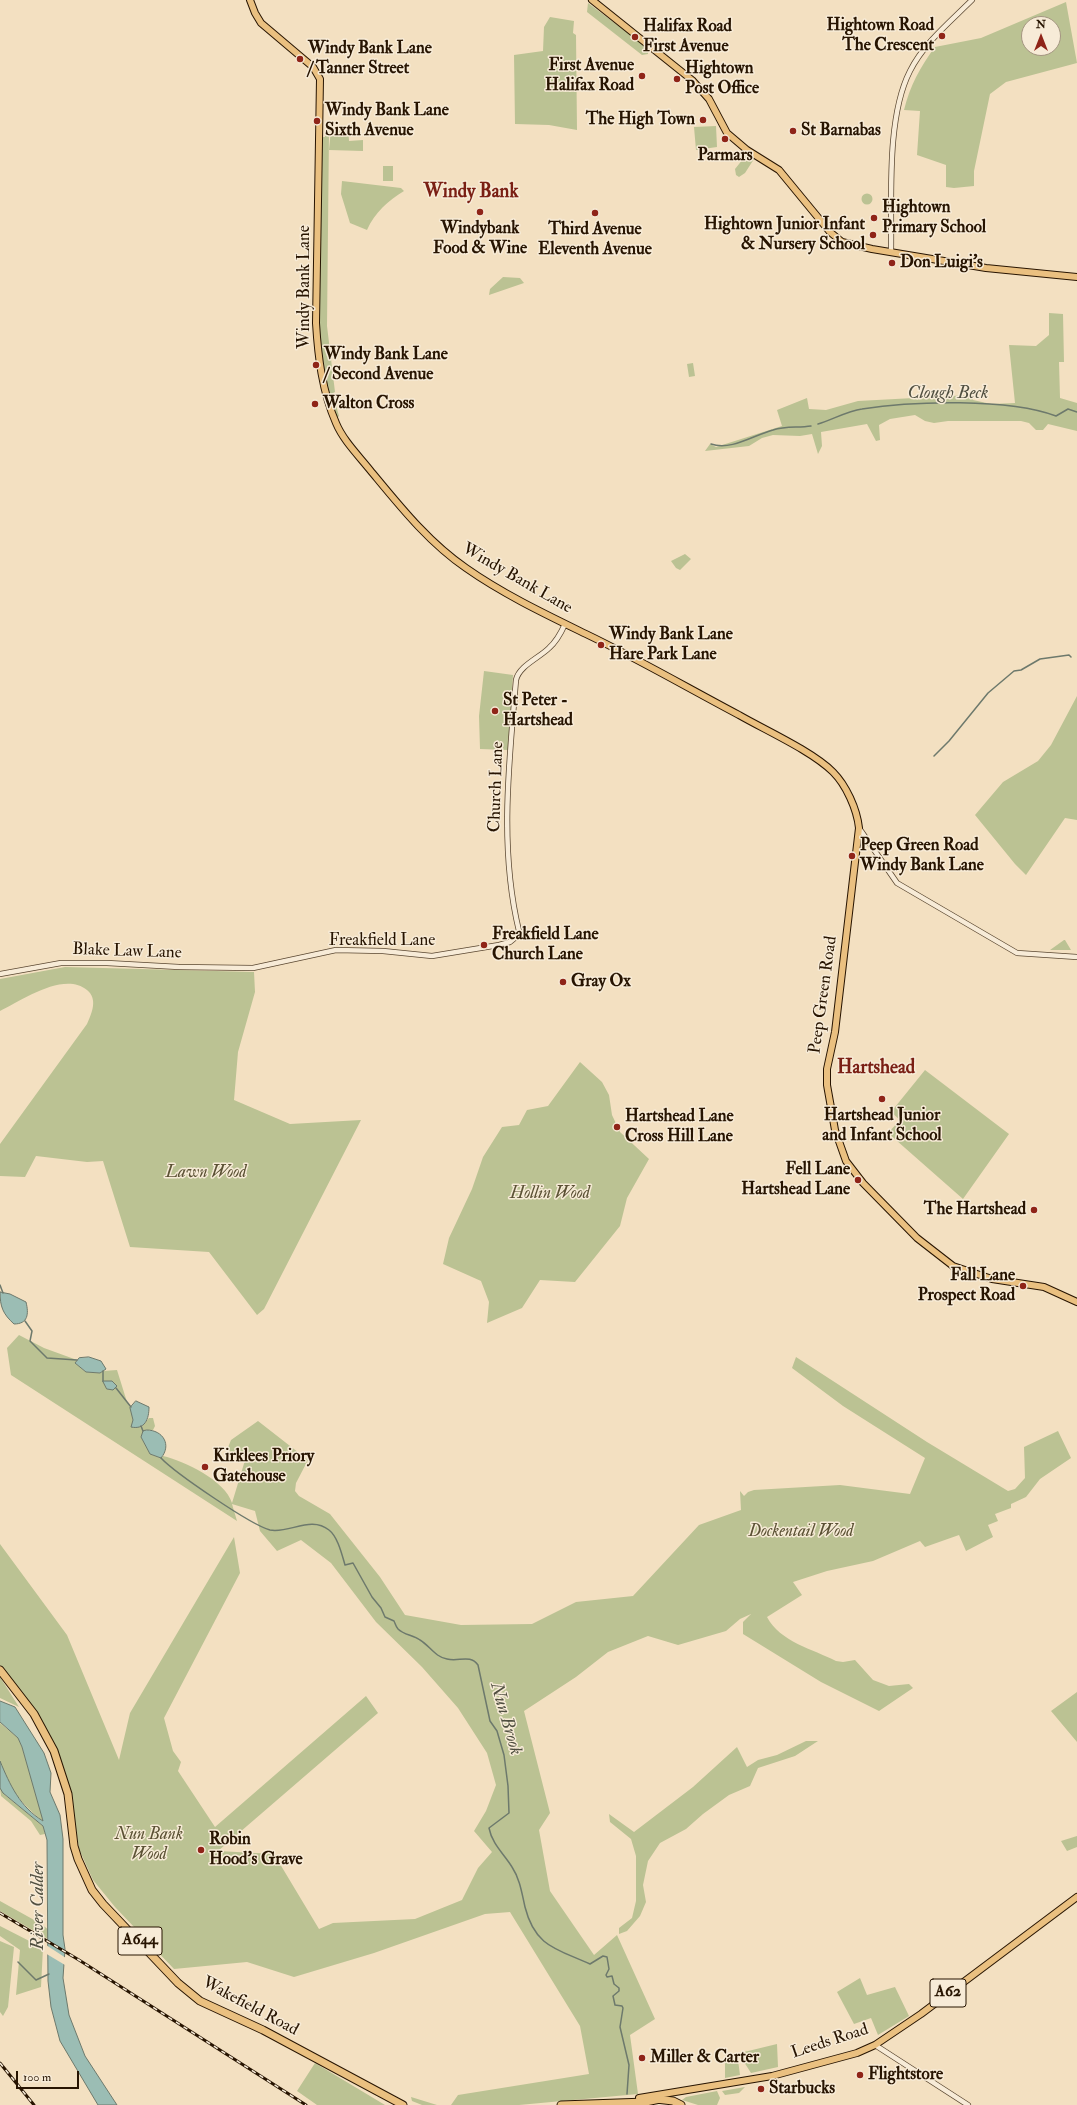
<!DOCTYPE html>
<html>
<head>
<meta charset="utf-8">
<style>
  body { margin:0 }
  #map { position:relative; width:1077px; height:2105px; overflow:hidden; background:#f3e0c1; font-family:"IM FELL Double Pica",serif }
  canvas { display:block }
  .north { position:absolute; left:1021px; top:16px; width:40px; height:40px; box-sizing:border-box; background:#f7ebd7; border:1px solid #a49581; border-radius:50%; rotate:0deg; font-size:11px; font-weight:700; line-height:16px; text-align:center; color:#271401 }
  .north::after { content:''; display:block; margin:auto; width:14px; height:18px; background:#8f2418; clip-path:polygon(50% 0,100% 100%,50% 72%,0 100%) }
  .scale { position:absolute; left:16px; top:2071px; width:63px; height:18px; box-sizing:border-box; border:2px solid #271401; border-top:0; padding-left:5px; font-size:12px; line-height:14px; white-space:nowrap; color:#271401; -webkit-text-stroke:3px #f7ebd7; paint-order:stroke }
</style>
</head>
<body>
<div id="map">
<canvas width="1077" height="2105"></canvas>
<div class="north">N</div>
<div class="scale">100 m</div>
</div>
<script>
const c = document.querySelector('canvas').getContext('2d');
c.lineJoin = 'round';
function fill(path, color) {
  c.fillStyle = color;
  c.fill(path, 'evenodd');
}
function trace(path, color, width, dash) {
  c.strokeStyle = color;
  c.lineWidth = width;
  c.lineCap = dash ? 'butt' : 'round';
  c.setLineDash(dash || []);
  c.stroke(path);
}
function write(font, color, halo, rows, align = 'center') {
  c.font = font + ' "IM FELL Double Pica",serif';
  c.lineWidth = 3;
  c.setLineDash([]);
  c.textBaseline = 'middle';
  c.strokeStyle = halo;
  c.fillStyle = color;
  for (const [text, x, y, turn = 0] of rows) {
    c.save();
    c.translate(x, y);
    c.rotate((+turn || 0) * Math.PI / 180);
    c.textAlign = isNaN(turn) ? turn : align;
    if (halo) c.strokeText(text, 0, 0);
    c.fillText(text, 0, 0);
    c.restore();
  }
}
const green = new Path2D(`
  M1066,2L1077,63L1006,82L990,94L974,171V186L954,188L946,187V165L917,155L920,111L904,110C910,86 920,67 935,47L981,38ZM1029,24H1053V48H1029Z
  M588,3L648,48V54L642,55L587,12Z
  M550,17L574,21L573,33L576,35L577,130L549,125L515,124L514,55L543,51L544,27Z
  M333,126H348L349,141L363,140V151L329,150L331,129Z
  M716,126L717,147L696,150L694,127Z
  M325,132H329L327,326L335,392L327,396L318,351L320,137H325Z
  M747,154L754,159L745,173L739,177L736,175L735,169Z
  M383,166H393V181H383Z
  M342,181L401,188L404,191C388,201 375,212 367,230L350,223L341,194Z
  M861.5 199a5.5 5.5 0 1 1 11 0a5.5 5.5 0 1 1-11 0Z
  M503,277L520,278L524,283L489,295L490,289Z
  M1049,313L1063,314L1064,362H1059L1060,398L1077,403V431L1048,424L1043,430H1036L1029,423L1021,421H948L934,423L925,421L915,415L890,419L879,425L880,440L876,441L867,424L821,432L822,446L818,454L812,434L800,436L773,435L762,438L749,446L705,451L710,444L716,447L782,426L777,410L807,398L809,409L826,410L858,401L970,395L973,400L991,404L1015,403L1009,345L1036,346L1049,335Z
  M693,363L695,376L689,377L687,364Z
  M331,398H334L339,416L337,418Z
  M685,554L691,559L680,570L676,568L671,561Z
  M484,671L513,675L508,750L480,749L479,716Z
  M1077,696V820L1065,818L1026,875L1015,864L975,815L1003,782L1038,761L1051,745Z
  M1065,940L1071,950H1050L1064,940Z
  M65,967L254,972L255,992L238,1052L234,1100L290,1124L361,1120L264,1309L257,1315L209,1252L130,1247L103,1161L87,1162L36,1156L25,1177L0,1176V1144L87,1024C92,1013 98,999 87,990C64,971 22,1000 0,1011V979Z
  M580,1062L602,1082L609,1095L612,1115L620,1132L649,1159L627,1198L620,1226L575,1282L540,1280L522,1308L487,1323L489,1302L481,1281L443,1264L449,1238L472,1189L483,1157L502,1127L519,1125L527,1110L548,1106Z
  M925,1070L1009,1134L963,1199L888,1133L900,1120L891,1112Z
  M19,1335L44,1348L77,1360L75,1363L86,1372L100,1373L103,1371L117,1370L127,1402L131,1407L133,1420L142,1426L149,1418H153L155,1426L153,1430H147L141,1437L150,1454L161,1458L163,1456C184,1461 225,1480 232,1503L246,1457L227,1450L231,1440L258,1421L308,1460L296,1483L295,1491L299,1496L330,1514L380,1577L405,1615L461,1625L532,1624L576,1602L633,1596L699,1525L741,1510L740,1491L744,1496L748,1492L754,1490L840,1485L910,1494L925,1458L843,1406L792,1368L796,1357L927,1442L1008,1491L1015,1489L1025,1478L1024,1447L1058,1431L1071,1458L1040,1479L1026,1497L1011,1504V1508L995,1514L998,1521L988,1525L993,1537L966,1551L959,1535L925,1547L920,1541L873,1561L827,1571L793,1582L802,1595L767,1617C780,1642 813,1649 836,1661L843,1662L855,1660L873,1680L889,1686L909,1684L913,1688L879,1711L821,1682L743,1634V1622L751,1614L740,1619L726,1631L678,1645L648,1636L608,1652L576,1677L524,1711L550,1813L539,1830L550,1891L594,1955L617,1935L655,2019L630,2035L638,2094L519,2105H451L458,2095L589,2074L580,2026L510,1912L485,1914L374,1953L294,1977L247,1962L174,1969L115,1907L93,1880L79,1849L70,1790L51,1739L0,1667V1544L67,1635L119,1760L130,1713L234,1537L240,1573L164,1718L173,1751L181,1762L178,1771L215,1827L366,1696L378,1713L218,1851L274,1854L319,1929L333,1923L415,1919L462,1900L478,1868L492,1852L474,1831L486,1811L496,1785L487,1753L458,1708L422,1667L376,1622L331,1563L301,1540L277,1551L260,1531L255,1511L232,1504L237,1521L11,1375L7,1348Z
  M0,1677L19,1707L0,1698Z
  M1077,1692V1742L1051,1711Z
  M0,1723L18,1738L22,1747L42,1814L43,1821C26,1809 2,1781 0,1760C0,1747 0,1735 0,1723Z
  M806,1741H818L795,1756L758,1768L750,1786L729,1795L703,1814L686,1829L660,1843L648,1861L643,1885L646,1902L640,1916L627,1931L619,1934V1928L632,1918L636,1901V1856L631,1839L610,1822L609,1814L634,1832L693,1787L737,1747L747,1767L758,1760L777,1755Z
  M0,1788L5,1795L43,1826L45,1834L40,1835L31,1821L1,1796Z
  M1077,1836V1847L1067,1851L1061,1841Z
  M0,1901L36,1921L40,1920L41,1924L49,1930L48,1939L0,1911Z
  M0,1926L43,1948L41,1987L16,1995L20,1950L0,1936Z
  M0,1941L14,1947L8,2007L3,2016L0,2012Z
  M860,1978L867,1995L895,1987L909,2016L878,2035L871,2018L854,2024L837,1992Z
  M777,2044L778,2067L751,2073L744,2062V2052Z
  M737,2053L740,2075L725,2078V2056Z
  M315,2063L385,2105H317L297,2091Z
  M745,2087L739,2093L725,2095L722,2091Z
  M717,2091L720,2098L717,2105H698L682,2100L686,2097Z
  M411,2097L437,2105H422L412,2101Z`);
const water = new Path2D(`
  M0,1292L10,1294L26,1302C29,1314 28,1324 14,1324C3,1314 0,1307 0,1292Z
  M89,1357L101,1361L106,1369L100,1373L86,1372L75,1363L79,1358Z
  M103,1381H112L117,1386L113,1390L107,1389Z
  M136,1401L149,1407C149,1419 145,1430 131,1427L133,1420L130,1408Z
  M147,1430C163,1430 172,1445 161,1458L150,1454L141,1437L143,1431Z
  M0,1701L15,1707L44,1753L51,1773L50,1792L60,1815L63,1839V1935L65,1949L63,1978L69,2015L85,2056L117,2105H98L60,2041L51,2007L48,1981L47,1840L43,1826L3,1793L0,1788V1761C10,1785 20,1807 43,1821L22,1747L18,1738L0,1722Z`);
const pier = new Path2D(`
  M46,1945L66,1958L65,1965L45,1953Z`);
const stream = new Path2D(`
  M818,424C832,420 847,411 862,409C913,401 1008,398 1056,416L1068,409L1077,412
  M711,444C731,451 754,435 773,430C786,426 798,428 811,426
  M934,756L949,741L988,693L1014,671L1021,670L1040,659L1069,655L1071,657
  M0,1285L3,1293
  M25,1321L32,1331L30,1341L47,1358L77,1360
  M103,1371V1381
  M116,1388L131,1407
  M141,1426L143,1431
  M161,1458C175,1473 251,1525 270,1530C289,1534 311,1515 329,1530C338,1537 342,1555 345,1565L353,1563L372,1597L381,1608L385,1617L394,1621C395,1623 396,1627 398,1629C404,1635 413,1635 420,1640C430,1646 435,1657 447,1659C459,1662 470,1654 478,1665L490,1721L497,1731L504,1755L508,1786L509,1813L489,1828C492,1844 504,1854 512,1867C520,1879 522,1894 525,1907C535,1947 557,1949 590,1964L603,1956L607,1957L609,1969L606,1975L607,1977L612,1976L614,1984L619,1988V1991L613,1996L615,2005L622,2006L623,2008L620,2027L629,2065L627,2094
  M18,1962L36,1980L49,1974`);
const minor = new Path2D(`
  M891,252C892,199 886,118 910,71C924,43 950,22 972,0
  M859,828L897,883L1017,953L1077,957
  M0,974L61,963H107L179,967L253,968L336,950L383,951L432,956L499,945L510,942L516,937L519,931C499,849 509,763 516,680C519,666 539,658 549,648C557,641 561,633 565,624
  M875,2045L968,2105`);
const major = new Path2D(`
  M250,0L255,13L261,23L313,67L320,79L316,323C318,356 322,391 336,423C343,440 358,455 370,470C399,505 428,542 466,568C503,594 545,614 586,634C638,659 688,688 739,715C765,730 812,751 833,772C846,785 857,809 859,828L835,1032L827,1069V1085L835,1130L846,1161L863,1183L917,1238L953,1266L992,1279L1044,1287L1077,1302
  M592,0L692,80L709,99L727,133L747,150L779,170L830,232L842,242L872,249L986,268L1077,277
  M639,2098L772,2076L857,2053L875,2045L921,2014L1077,1897`);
const highway = new Path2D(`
  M0,1670L34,1714L54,1751L68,1794L74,1846L78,1859L92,1890L103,1904L178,1983L200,2001L263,2030L403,2105
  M656,2099L673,2101L681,2105
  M561,2105L646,2102L660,2099`);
const rail = new Path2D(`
  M0,1913L79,1960L306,2105
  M0,2063L34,2105`);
const markers = [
  [942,36,4,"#8f2418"],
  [635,37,4,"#8f2418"],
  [300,59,4,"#8f2418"],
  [642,76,4,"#8f2418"],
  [677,79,4,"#8f2418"],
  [703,120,4,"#8f2418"],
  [317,121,4,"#8f2418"],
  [793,131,4,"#8f2418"],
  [725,139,4,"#8f2418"],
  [480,212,4,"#8f2418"],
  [595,213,4,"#8f2418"],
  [874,218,4,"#8f2418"],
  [873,235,4,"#8f2418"],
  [892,263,4,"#8f2418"],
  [316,365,4,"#8f2418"],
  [315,404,4,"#8f2418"],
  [601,645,4,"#8f2418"],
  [495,711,4,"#8f2418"],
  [852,856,4,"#8f2418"],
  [484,945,4,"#8f2418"],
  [563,982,4,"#8f2418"],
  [882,1099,4,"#8f2418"],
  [617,1127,4,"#8f2418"],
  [858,1180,4,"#8f2418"],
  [1034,1210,4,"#8f2418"],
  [1023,1286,4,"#8f2418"],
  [205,1467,4,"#8f2418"],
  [201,1850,4,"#8f2418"],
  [642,2058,4,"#8f2418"],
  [860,2075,4,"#8f2418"],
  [761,2089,4,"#8f2418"]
];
const shields = [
  [140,1941,44],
  [948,1993,36]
];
const shieldNames = [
  ["A644",140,1941],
  ["A62",948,1993]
];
const poiNames = [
  ["Hightown Road",934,26,"right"],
  ["The Crescent",934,46,"right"],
  ["Halifax Road",643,27],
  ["First Avenue",643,47],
  ["Windy Bank Lane",308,49],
  ["/ Tanner Street",308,69],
  ["First Avenue",634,66,"right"],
  ["Halifax Road",634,86,"right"],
  ["Hightown",685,69],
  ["Post Office",685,89],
  ["Windy Bank Lane",325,111],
  ["Sixth Avenue",325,131],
  ["The High Town",695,120,"right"],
  ["St Barnabas",801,131],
  ["Parmars",725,156,"center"],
  ["Hightown",882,208],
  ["Primary School",882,228],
  ["Hightown Junior Infant",865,225,"right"],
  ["& Nursery School",865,245,"right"],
  ["Windybank",480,229,"center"],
  ["Food & Wine",480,249,"center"],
  ["Third Avenue",595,230,"center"],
  ["Eleventh Avenue",595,250,"center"],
  ["Don Luigi's",900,263],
  ["Windy Bank Lane",324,355],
  ["/ Second Avenue",324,375],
  ["Walton Cross",323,404],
  ["Windy Bank Lane",609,635],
  ["Hare Park Lane",609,655],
  ["St Peter -",503,701],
  ["Hartshead",503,721],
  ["Peep Green Road",860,846],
  ["Windy Bank Lane",860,866],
  ["Freakfield Lane",492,935],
  ["Church Lane",492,955],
  ["Gray Ox",571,982],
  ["Hartshead Junior",882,1116,"center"],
  ["and Infant School",882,1136,"center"],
  ["Hartshead Lane",625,1117],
  ["Cross Hill Lane",625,1137],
  ["Fell Lane",850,1170,"right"],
  ["Hartshead Lane",850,1190,"right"],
  ["The Hartshead",1026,1210,"right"],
  ["Fall Lane",1015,1276,"right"],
  ["Prospect Road",1015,1296,"right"],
  ["Kirklees Priory",213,1457],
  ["Gatehouse",213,1477],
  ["Robin",209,1840],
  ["Hood's Grave",209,1860],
  ["Miller & Carter",650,2058],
  ["Flightstore",868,2075],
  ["Starbucks",769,2089]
];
const streetNames = [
  ["Windy Bank Lane",305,287,-90],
  ["Windy Bank Lane",517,579,30],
  ["Church Lane",497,787,-88],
  ["Freakfield Lane",382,941],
  ["Blake Law Lane",127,952,2],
  ["Peep Green Road",824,995,-82],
  ["Wakefield Road",250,2007,28],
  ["Leeds Road",830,2042,-18]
];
const parkNames = [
  ["Lawn Wood",206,1173],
  ["Hollin Wood",550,1194],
  ["Dockentail Wood",801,1532],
  ["Nun Bank",149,1835],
  ["Wood",149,1855]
];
const waterNames = [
  ["Clough Beck",948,394],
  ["Nun Brook",505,1719,74],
  ["River Calder",39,1906,-90]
];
const quarterNames = [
  ["Windy Bank",471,193],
  ["Hartshead",876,1069]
];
fill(green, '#bbc293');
fill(water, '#9bbdb4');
trace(water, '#6d796c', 1);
fill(pier, '#f3e0c1');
trace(stream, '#6d796c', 1.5);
trace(minor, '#5a4731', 6);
trace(major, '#271401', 8);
trace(highway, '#271401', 9);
trace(minor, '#f7ebd7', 4.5);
trace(major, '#eac080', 6);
trace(highway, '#eac080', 7);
trace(rail, '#271401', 3);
trace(rail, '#f7ebd7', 1.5, [4.5]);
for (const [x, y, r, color] of markers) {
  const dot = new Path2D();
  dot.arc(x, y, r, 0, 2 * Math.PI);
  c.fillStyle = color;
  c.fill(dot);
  trace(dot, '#f7ebd7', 1.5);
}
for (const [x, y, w] of shields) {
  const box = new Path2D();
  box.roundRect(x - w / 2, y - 14, w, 28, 3);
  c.fillStyle = '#f7ebd7';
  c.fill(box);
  trace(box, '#271401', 1);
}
write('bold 16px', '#271401', null, shieldNames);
write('bold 17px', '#271401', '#f7ebd7', poiNames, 'left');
write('17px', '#271401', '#f7ebd7', streetNames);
write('italic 17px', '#5b5134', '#f7ebd7', parkNames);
write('italic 18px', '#504f40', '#f7ebd7', waterNames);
write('bold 19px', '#7a1f14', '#f7ebd7', quarterNames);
</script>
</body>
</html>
